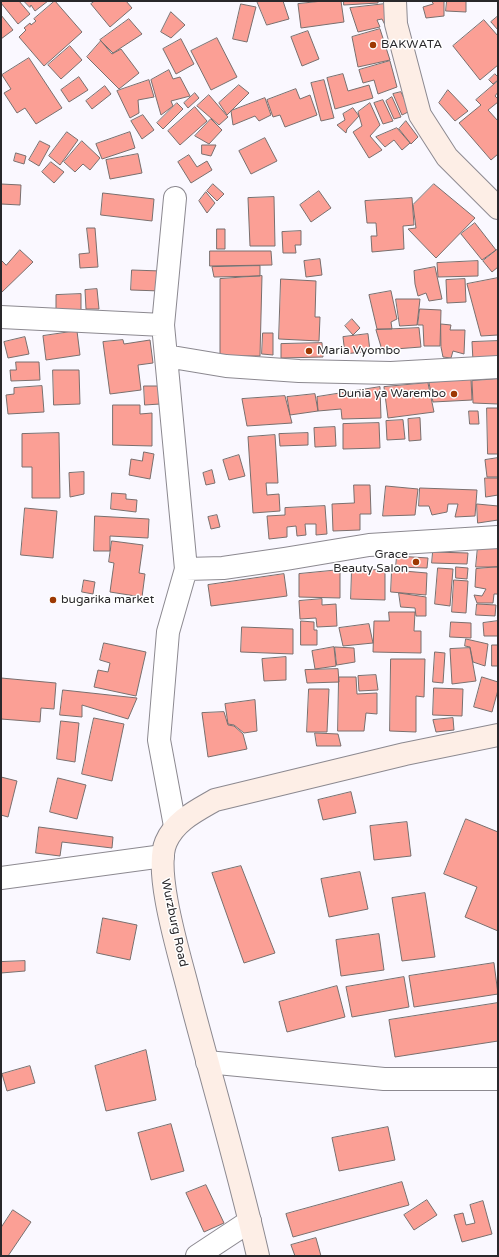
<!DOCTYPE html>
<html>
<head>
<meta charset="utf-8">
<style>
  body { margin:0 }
  #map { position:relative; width:499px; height:1257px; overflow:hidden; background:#faf8ff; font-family:"Varela Round",sans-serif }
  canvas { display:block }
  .frame { position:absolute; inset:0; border:2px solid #29282b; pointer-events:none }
</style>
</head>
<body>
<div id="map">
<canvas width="499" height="1257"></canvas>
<div class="frame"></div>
</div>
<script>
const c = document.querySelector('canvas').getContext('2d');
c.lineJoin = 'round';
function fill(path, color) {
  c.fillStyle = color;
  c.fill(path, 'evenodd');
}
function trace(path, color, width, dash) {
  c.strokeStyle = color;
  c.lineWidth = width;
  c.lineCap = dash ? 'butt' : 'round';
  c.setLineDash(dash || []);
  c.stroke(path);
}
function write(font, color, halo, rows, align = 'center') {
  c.font = font + ' "Varela Round",sans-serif';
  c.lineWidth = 3;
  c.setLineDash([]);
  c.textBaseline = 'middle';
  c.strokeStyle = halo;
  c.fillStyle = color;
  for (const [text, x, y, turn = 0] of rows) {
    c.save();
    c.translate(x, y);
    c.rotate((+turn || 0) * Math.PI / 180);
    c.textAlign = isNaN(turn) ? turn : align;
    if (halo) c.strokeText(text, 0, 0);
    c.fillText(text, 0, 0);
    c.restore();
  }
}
const building = new Path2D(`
  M1,1H19L30,14L18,24L1,3Z
  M24,1H48L35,11L31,5L30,7Z
  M55,1L82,32L44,66L19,37L26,30L24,28L30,23L31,25L36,21L34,19Z
  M95,1H126L132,8L110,27L91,4Z
  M257,1H283L289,19L267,25Z
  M323,1H341L344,22L301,28L298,4Z
  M344,1H378V3L344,5Z
  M432,1H444V16L426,18L423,7L433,4Z
  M447,1H466V12L446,11Z
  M241,4L256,7L247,42L233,39Z
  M385,4L391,25H385L382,19L377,20L380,27L358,32L350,8Z
  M171,12L185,25L171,38L161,32Z
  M1,15L13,30L1,39Z
  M498,16V30L491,22Z
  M129,19L142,34L113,53L100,40Z
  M484,20L498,36V65L480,80L453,46Z
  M380,29L390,60L358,67L352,37Z
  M308,31L319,59L302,66L291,37Z
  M217,38L237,77L211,90L191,51Z
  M181,39L194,64L176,74L163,49Z
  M101,41L112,54L121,49L139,73L119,89L87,57Z
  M70,46L82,60L61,79L48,65Z
  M29,58L62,108L36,124L25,108L17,113L4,93L11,89L2,75Z
  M390,61L397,87L378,94L374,80L363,83L359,70Z
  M169,70L173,79L180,77L190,96L171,101L173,106L161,115L151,80Z
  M343,74L348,91L369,85L373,98L335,109L327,78Z
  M495,74L498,77V80L493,84L489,80Z
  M79,77L88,90L69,102L61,90Z
  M149,80L154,97L138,100L139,113L130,118L117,91Z
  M324,80L334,118L321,121L311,83Z
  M498,81V92L495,96L498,99V102L488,110L498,121V154L491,160L459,123L481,105L476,100Z
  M239,85L249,93L227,115L219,103Z
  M105,86L111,94L92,109L86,101Z
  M296,89L300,99L310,95L317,115L285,127L280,115L273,117L267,100Z
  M448,90L468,111L455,121L439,103Z
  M401,92L410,111L402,115L393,94Z
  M195,93L199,98L188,108L184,103Z
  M209,95L228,117L219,125L197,106Z
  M392,97L401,117L394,119L386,101Z
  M265,98L271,115L259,121L255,116L233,125L231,111Z
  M383,100L393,121L383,124L374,103Z
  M177,103L183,109L163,129L157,123Z
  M370,103L380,125L370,136L382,150L369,158L353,132L362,126L358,112Z
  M195,107L207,121L180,145L168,131Z
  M353,108L359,116L347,129L346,133L337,125L345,120L343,114Z
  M143,115L154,130L142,139L131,121Z
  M211,119L222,130L209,144L195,136Z
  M406,121L418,137L411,144L399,129Z
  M397,128L410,143L402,150L394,140L385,147L376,137Z
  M67,132L78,140L60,165L49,156Z
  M130,132L135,148L102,159L96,144Z
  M265,138L277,161L251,174L239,151Z
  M40,141L50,146L39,166L29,160Z
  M82,141L100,158L90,170L83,164L75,172L64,162Z
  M202,145H216L211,156L202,154Z
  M16,153L26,156L24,164L14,161Z
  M138,154L142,173L110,179L106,160Z
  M189,155L197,167L207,161L212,170L191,183L178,162Z
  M51,162L64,172L54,183L42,172Z
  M1,184L21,185L20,205L1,204Z
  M213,184L224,194L217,201L207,191Z
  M434,184L475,218L436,258L408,229L416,228L413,205Z
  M319,191L331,208L311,222L300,205Z
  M206,192L215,203L207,213L199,201Z
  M103,193L154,199L152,221L101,215Z
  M274,197L275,246H250L248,198Z
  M412,198L414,225L403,226L404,249L372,252L371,236H377L376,223H367L365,201Z
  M475,223L496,250L482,260L461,234Z
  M87,228H95L98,267L80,268L79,254L89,253Z
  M217,229H225V249H217Z
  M301,231V245H295L296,253H283L282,232Z
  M498,249V267L492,272L483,261Z
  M20,250L33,262L1,293V260L6,265Z
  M210,251H271L272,265L210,266Z
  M320,259L322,275L306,277L304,261Z
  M478,261V276L438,277L437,263Z
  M260,266V276L214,277L212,267Z
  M435,267L442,299L429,301L426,293L418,296L415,284L414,271Z
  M132,270L161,271V291L131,290Z
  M262,276L260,356H220V279Z
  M498,278V335L481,336L467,284Z
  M281,279L316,281L315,317H320L319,341L279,339Z
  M465,279L466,302L447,303L446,280Z
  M97,289L99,309H86L85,290Z
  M391,291L397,319L391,322L392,329H377L369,295Z
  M81,294V315H56V295Z
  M396,299H420L417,325L400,326Z
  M420,309L441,310L440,346H424L423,325H418Z
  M352,319L360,328L353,335L345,326Z
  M441,324L451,325L450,330H465L464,354L453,351L451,358L443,357L441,347Z
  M419,328L421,347L382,350L376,330Z
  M77,331L80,355L46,360L43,336Z
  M263,333H273V355L262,354Z
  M368,334L370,351L345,354L343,337Z
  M25,337L29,354L8,358L4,342Z
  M123,340L124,344L150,340L153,363L138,365L141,390L110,394L103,342Z
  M498,341V360L473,361L472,342Z
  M322,343L323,357L281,358V344Z
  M16,362H39L40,380L11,381L10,370H16Z
  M53,370H79L80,404L54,405Z
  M471,379L472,400L433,402L429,383Z
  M498,379V404L473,403L472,381Z
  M428,383L434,412L388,418L384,387Z
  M42,386L44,412L8,414L6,395L14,394V388Z
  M144,386H159L160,404L145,405Z
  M380,387L381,418L342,419L341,409L318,411L317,397Z
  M315,394L318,411L290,415L287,397Z
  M285,396L292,423L247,426L242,399Z
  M113,405H140V414L152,413V446L113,445Z
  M487,408H498V454H488Z
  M469,411H478L479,424H470Z
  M420,418L421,440L409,441L408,419Z
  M403,420L405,439L387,440L386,421Z
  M379,423L380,448L343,449V424Z
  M335,427L336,446L315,447L314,428Z
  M59,433L60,498H32V467H22V434Z
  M308,433V445L280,446L279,434Z
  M275,435L278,483H266L267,495L279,494L280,511L253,513L248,437Z
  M144,452L154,454L150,479L129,475L131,459L142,461Z
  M239,455L245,476L229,480L223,460Z
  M498,458V477H487L485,460Z
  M212,470L215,483L206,485L203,473Z
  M84,472V494L70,497L69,473Z
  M485,478H498V495L486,497Z
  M354,485H370L371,514H360V530L333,531L332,504L354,503Z
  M386,486L418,489L415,515L383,516Z
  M420,488L477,490L475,516L455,517L458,504H448L447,512L432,515L429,506H419Z
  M112,493L126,494V499L137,500L136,512L111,509Z
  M477,504L498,506V520L478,523Z
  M325,506L327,534L316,535V524H305L306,535L297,536L296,526L287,527V537L269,539L267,516L285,515V508Z
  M25,508L57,511L53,558L21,555Z
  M217,515L220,527L211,529L208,517Z
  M95,516L149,519L148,538L110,536V551H94Z
  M112,541L143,545L139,573L145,574L142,597L110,592L114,563L109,562Z
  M478,546L498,548V567H476Z
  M433,552L468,553L467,564L432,563Z
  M397,556L428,558L427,568L396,567Z
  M456,567L468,568L467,579L456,578Z
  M498,567V594H494L493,603H477L474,595L482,596L486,589L475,587L476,569Z
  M438,568L453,569L450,606L435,604Z
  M352,569L385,570V600L351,599Z
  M340,570V598L299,597V574Z
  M392,570L427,573L426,595L391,592Z
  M284,574L287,596L211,606L208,585Z
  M84,580L95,582L93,594L82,592Z
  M454,580L468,581L466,613L452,612Z
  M399,593L426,597V616H416L415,608L401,607Z
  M322,599V605L336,604L337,626L317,627L316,618L300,619L299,601Z
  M477,604L496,605L495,616L476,615Z
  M389,612H415L414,631H421V653L373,652L374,621H389Z
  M301,621L314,622V630H317V645H301Z
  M498,621V636H484L483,623Z
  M451,622L471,623V638L450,637Z
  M369,624L373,643L343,646L339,628Z
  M242,627L293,629V654L241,652Z
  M466,639L488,644L485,666L473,662L470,647L465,646Z
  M104,643L146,652L136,696L94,687L98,670L108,672L110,663L100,660Z
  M492,645H498V666H492Z
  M334,647L336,666L315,669L312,651Z
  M335,647L354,648L355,662L337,665Z
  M470,648L476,681L452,684L450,649Z
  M435,652L445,653L443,683L433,682Z
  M286,657V680L264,681L262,659Z
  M391,659H425L424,697L416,696V732L390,731Z
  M338,669L339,682L307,683L305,670Z
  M376,675L378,690L359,691L358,676Z
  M339,677H356L357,694L377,693V714L366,713L364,731H338Z
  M482,677L498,682V690L492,712L474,707Z
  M1,678L56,683L54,709L41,708L40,722L1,719Z
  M434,688L463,689L462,716L433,715Z
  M309,689H329L327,732H307Z
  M63,690L137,698L128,719L82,705V717L60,715Z
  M255,700L257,731L244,733L234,725L228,724L225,704Z
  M224,712L228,725L234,726L243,734L247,749L208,757L202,713Z
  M94,718L124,724L112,781L82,774Z
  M453,718L454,730L436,732L433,720Z
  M61,721L79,723L75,762L57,759Z
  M315,733L338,734L341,746H317Z
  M1,777L17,781L8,817L1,815Z
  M58,778L86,785L77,819L50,812Z
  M351,792L356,813L323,820L318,800Z
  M466,819L498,832V931L465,917L477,887L444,874Z
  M407,822L411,856L374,860L370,826Z
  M39,827L113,837L112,848L62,842L60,856L36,853Z
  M241,866L275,953L244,963L212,873Z
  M360,872L368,909L329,917L321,879Z
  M425,893L435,957L402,961L392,898Z
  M103,918L137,925L130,960L97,953Z
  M379,934L384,970L341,976L336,940Z
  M25,961V971L1,973V962Z
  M494,963L498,994L414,1007L409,976Z
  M404,977L409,1007L352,1017L346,987Z
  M337,986L345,1017L287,1032L279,1002Z
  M498,1003V1041L395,1057L389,1020Z
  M146,1050L156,1100L106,1111L95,1066Z
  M30,1066L35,1083L7,1091L2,1074Z
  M171,1124L184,1171L151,1180L138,1133Z
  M388,1127L395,1160L339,1171L332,1138Z
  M402,1182L409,1205L293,1237L286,1214Z
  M206,1185L224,1223L204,1232L186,1193Z
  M427,1200L437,1215L414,1230L404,1215Z
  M483,1201L492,1234L462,1242L454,1215L463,1213L466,1225L475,1223L470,1205Z
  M13,1210L31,1222L8,1256H1V1228Z
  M316,1238L321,1256H295L291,1245Z`);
const street = new Path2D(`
  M1,317L163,325L175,198
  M163,325L186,569L168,632L159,740L175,826
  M166,356L226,366L299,371L391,373L498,367
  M186,569L223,568L285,559L369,545L498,537
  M1,878L163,856
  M207,1062L384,1079H498
  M197,1256L250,1221`);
const secondary = new Path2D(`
  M395,1L396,24L420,115L447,157L498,208
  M258,1256C238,1168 212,1081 189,993C181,960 153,872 166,842C175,821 196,811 215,800L405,754L498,735`);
const markers = [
  [373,45,4,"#9d3803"],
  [309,351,4,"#9d3803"],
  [454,394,4,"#9d3803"],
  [416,562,4,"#9d3803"],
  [53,600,4,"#9d3803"]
];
const poiNames = [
  ["BAKWATA",381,45],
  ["Maria Vyombo",317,351],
  ["Dunia ya Warembo",446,394,"right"],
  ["Grace",408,555,"right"],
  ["Beauty Salon",408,569,"right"],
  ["bugarika market",61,600]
];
const streetNames = [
  ["Wurzburg Road",174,923,78]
];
fill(building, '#fb9f95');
trace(building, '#796f6e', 1);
trace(street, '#8c8990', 24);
trace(secondary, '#8c8990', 24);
trace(street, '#fff', 22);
trace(secondary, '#fdeee6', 22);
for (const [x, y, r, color] of markers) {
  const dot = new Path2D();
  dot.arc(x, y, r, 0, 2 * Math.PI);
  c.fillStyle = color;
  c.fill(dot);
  trace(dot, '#fff', 1.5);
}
write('12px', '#29282b', '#fff', poiNames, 'left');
write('12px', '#29282b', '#fff', streetNames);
</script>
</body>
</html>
